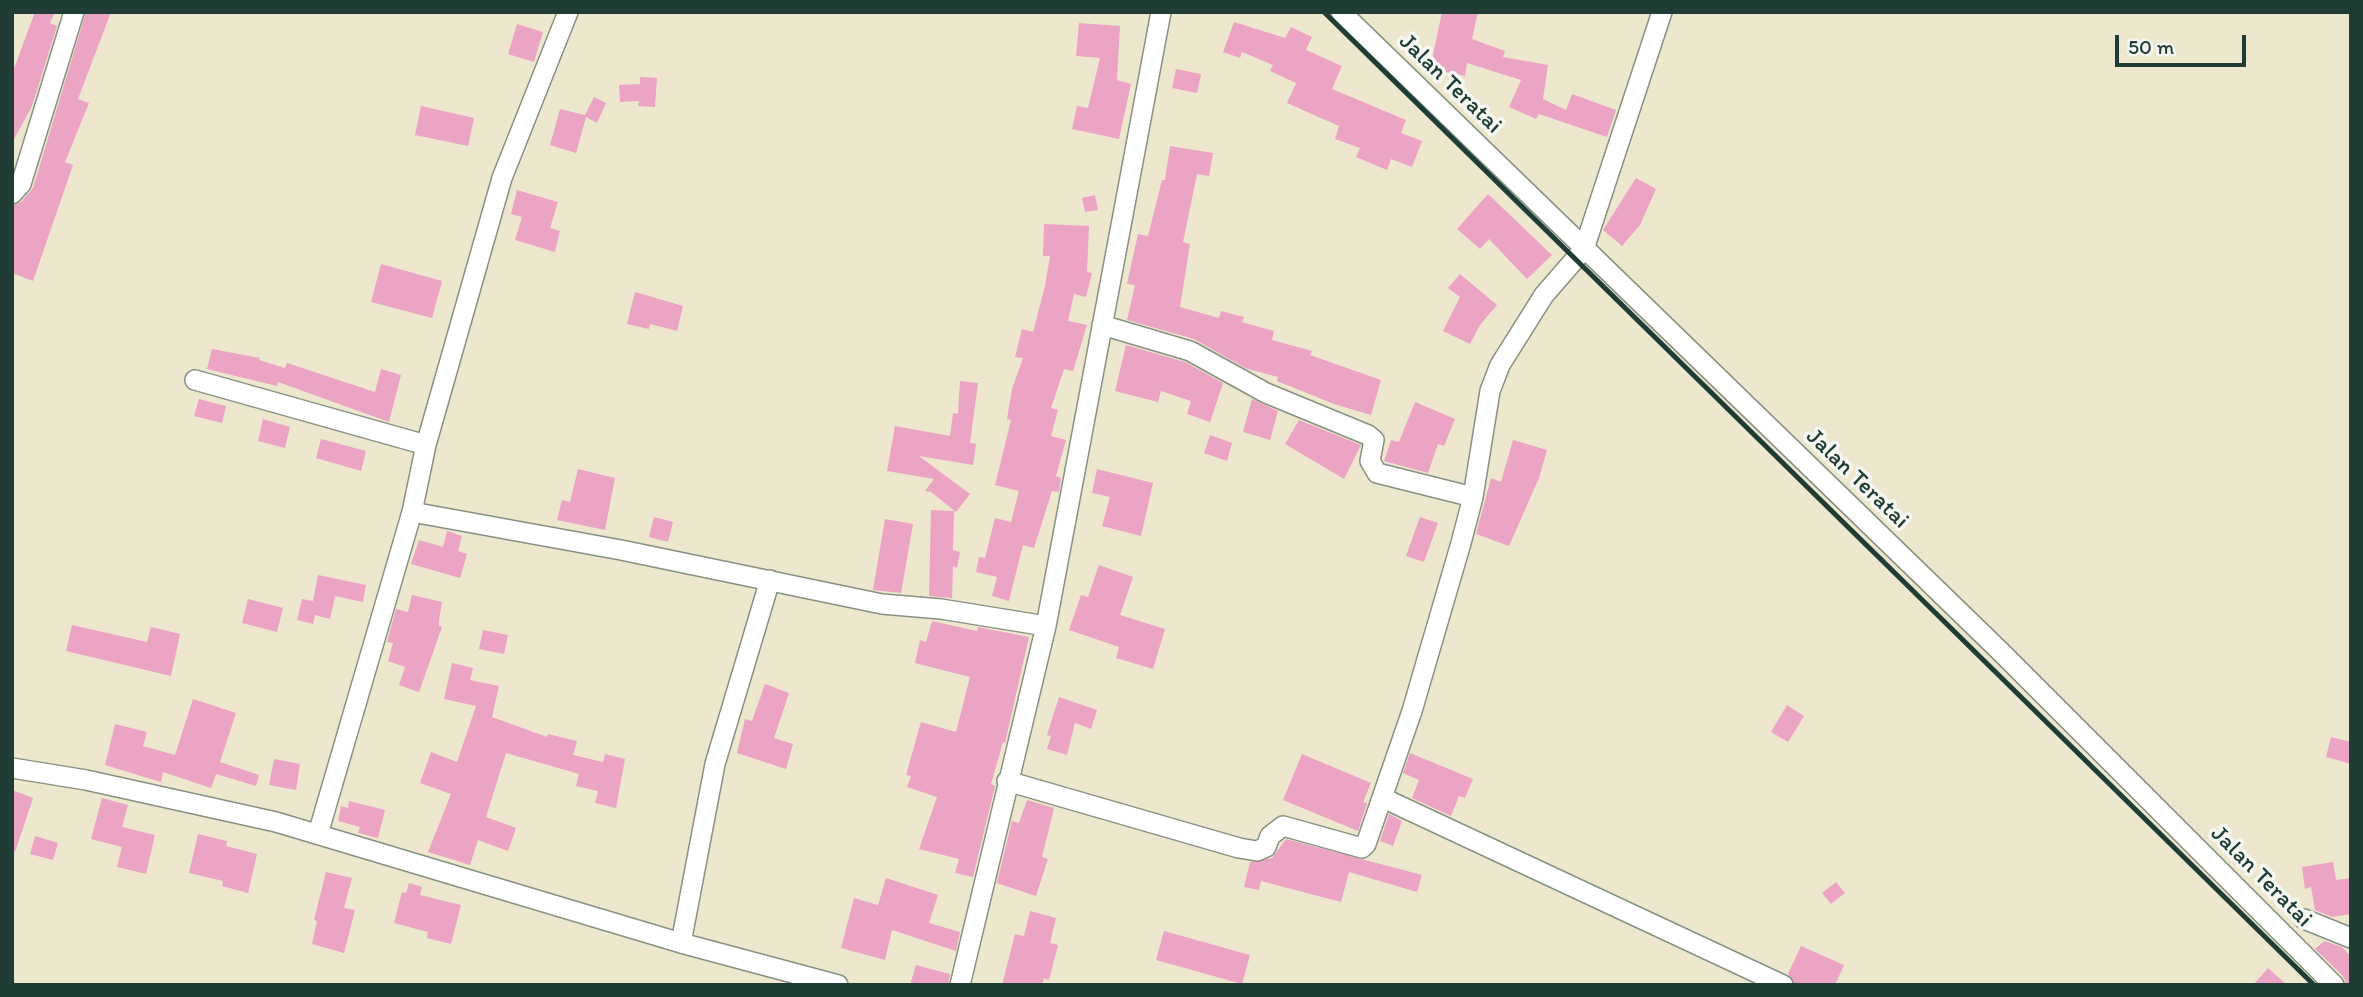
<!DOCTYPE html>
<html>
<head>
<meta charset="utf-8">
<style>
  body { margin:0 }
  #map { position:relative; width:2363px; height:997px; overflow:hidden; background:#ede7ce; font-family:Itim,sans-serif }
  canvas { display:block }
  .frame { position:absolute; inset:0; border:14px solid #1f3d34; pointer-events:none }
  .scale { position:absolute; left:2115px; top:35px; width:131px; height:32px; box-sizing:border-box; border:4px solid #1f3d34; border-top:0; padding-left:9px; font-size:21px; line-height:24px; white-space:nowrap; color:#1f3d34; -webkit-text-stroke:5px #f6f6f2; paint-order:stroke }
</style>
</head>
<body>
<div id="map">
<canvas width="2363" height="997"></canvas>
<div class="frame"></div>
<div class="scale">50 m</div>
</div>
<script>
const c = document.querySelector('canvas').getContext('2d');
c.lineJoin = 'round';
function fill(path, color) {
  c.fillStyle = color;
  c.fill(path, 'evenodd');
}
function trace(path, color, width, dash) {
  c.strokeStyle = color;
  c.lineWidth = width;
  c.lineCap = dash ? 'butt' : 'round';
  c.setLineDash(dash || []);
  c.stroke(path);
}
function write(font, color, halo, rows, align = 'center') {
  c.font = font + ' Itim,sans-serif';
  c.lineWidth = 7;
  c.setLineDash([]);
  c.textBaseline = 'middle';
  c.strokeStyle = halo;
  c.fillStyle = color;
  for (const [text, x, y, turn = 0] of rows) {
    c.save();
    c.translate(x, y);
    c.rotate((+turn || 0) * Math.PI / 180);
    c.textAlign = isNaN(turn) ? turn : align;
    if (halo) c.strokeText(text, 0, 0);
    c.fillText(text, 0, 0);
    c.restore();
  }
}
const building = new Path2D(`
  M35,12H55L50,23L57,26L32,106L12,143V74Z
  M86,12H111L78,99L89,103L65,162L73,165L33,281L12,273V206L21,202L33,188Z
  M1442,12H1478L1472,39L1505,51L1503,57L1548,65L1543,99L1566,110L1572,94L1616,110L1607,137L1539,114L1536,119L1509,107L1521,80L1467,63L1465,76L1430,69Z
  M1234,22L1285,38L1291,27L1312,37L1306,50L1342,66L1332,89L1406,120L1401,133L1422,141L1412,167L1391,159L1387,170L1356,157L1360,148L1335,139L1339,126L1287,103L1296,83L1270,71L1273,65L1242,52L1240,58L1223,52Z
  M1079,23L1120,26L1117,80L1131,84L1119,139L1072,129L1077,106L1088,108L1100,58L1076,56Z
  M517,24L543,32L534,62L508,54Z
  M1176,69L1201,74L1197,93L1172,88Z
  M640,77L657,78L655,107L638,106L639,101L620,102L619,85L640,84Z
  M594,97L606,103L597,123L586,117L576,153L550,145L560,109L585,115Z
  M421,106L474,118L468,146L415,135Z
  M1170,146L1213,153L1209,176L1197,174L1183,242L1190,244L1180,307L1219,318L1221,311L1244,317L1242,322L1274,331L1272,340L1312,351L1310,355L1381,380L1371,415L1334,404L1277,381L1278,377L1245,368L1194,339L1127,320L1135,285L1127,284L1138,234L1148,236L1162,180H1165Z
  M1636,178L1656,189L1640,225L1622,246L1603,230Z
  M517,190L558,202L550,228L560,231L555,252L515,240L522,217L511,214Z
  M1488,194L1552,255L1527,279L1489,239L1480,249L1457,229Z
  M1095,195L1098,210L1085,212L1082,198Z
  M1044,224L1089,226L1087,272L1092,273L1086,297L1074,294L1068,321L1087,325L1073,371L1064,369L1051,408L1058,410L1051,436L1066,440L1056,476L1061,478L1059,492L1052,491L1034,548L1023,545L1009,601L992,596L997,577L976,572L979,557L985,558L995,518L1011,522L1019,491L995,485L1011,420L1007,419L1012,389L1023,358L1015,357L1022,329L1033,332L1045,286L1050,256H1043Z
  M381,264L442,281L432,318L371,302Z
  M1460,274L1497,305L1480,325L1470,344L1443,331L1460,297L1448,288Z
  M635,292L683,306L677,331L650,324L649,329L627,324Z
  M1126,345L1185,362L1223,383L1210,422L1187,414L1191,401L1161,391L1158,402L1115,391Z
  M212,349L260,358L259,360L285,368L287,363L375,392L381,369L401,375L389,422L278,382L277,386L207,369Z
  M960,381L978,383L970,443L976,444L973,465L919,456L970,494L956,512L931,492L925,491L934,479L887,471L895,426L950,436L953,413L958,414Z
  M199,399L226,406L222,423L194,416Z
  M1252,399L1278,411L1270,440L1243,432Z
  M1415,402L1455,419L1444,446L1438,444L1428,473L1384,461L1391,440L1399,442Z
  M263,419L290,427L285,448L258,441Z
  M1299,420L1361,445L1344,479L1285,444Z
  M1210,435L1232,443L1227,461L1204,453Z
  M321,439L366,451L361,471L316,458Z
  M1513,440L1547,450L1539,478L1509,546L1476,534L1491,478L1501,482Z
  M578,469L615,478L605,530L557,520L562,500L570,502Z
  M1097,469L1153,483L1141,536L1102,526L1110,497L1092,493Z
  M931,510L954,511L953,550L960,552L957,568L953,566L952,598L929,596Z
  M654,517L673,522L668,542L649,537Z
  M1420,517L1438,523L1424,562L1406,556Z
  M885,519L913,524L901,593L873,590Z
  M447,531L462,536L458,551L467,554L460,578L411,564L419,540L443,547Z
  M1099,565L1133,577L1120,615L1165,629L1153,669L1116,658L1119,647L1069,630L1081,595L1088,597Z
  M318,575L366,585L363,602L335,596L330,619L315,615L313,624L297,620L302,599L313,601Z
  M412,595L442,602L439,620V626L442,627L419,692L399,685L405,667L388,661L393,643L387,642L396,609L408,612Z
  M248,599L283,608L277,632L242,623Z
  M932,621L977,631L978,627L1029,637L1005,743L1003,742L991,784L995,786L973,877L955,873L959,859L919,849L937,797L907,787L911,776L906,775L921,722L956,732L970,677L915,663L920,640L926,642Z
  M72,625L147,642L151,627L180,634L171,676L66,651Z
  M483,630L508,635L504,654L479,649Z
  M452,663L473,668L470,680L499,686L492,717L547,737L548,734L577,741L573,755L603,762L605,754L625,759L616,808L595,803L598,791L576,786L579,774L506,753L486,817L516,828L508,851L478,840L470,865L428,852L451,794L420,783L431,752L457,762L476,706L444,699Z
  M765,684L789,693L774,738L793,744L786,769L737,753L745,719L752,721Z
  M1059,697L1097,710L1091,729L1075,723L1067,755L1047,749L1051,736L1047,735Z
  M193,699L236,713L220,762L259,775L256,786L216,774L211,788L163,772L161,782L105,765L115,724L147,732L143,746L175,755Z
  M1787,705L1804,716L1788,742L1771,732Z
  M2331,737L2351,742V764L2326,757Z
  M1410,753L1473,779L1465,798L1459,796L1451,816L1412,798L1419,780L1403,773Z
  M1302,754L1371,783L1363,802L1367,803L1358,831L1283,800Z
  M274,759L300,764L296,790L269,785Z
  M12,790L33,798L15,852L12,851Z
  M102,798L128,805L122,827L155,835L146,874L117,867L122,847L91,839Z
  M1027,800L1054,808L1042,857L1048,859L1036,896L997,883L1012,821L1019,823Z
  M349,801L385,810L378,838L358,833L360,827L338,821L341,806L348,808Z
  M1389,814L1402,821L1393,846L1380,841Z
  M198,834L227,841L226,846L257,854L248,893L222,886L223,881L189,873Z
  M35,836L58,843L53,860L30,854Z
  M1286,839L1422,875L1417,892L1349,872L1341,902L1261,881L1259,890L1244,887L1250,862L1272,858Z
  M2333,862L2336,880L2351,878V914L2332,917L2315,910L2311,887L2305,889L2302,867Z
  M326,872L352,878L344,908L355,910L344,953L312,944L317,921L314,920Z
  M886,878L938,895L929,923L960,932L956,951L892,930L885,960L841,948L854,898L878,905Z
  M1836,882L1845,893L1831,904L1822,893Z
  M409,883L422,887L420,895L461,905L451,944L427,938L428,932L394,923L402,892L406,893Z
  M1030,911L1056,918L1050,943L1058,945L1049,980L1044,978L1042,985H1002L1015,934L1024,936Z
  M1164,931L1250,955L1242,984L1156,960Z
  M2324,941L2342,947L2351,957V985H2347L2343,976L2315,949Z
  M1801,946L1844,965L1835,985H1795L1788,974Z
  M916,965L950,974L948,985H910Z
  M2268,968L2287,985H2253Z`);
const street = new Path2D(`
  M1341,12L2001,652L2334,985
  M12,194L21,184L74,12
  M1102,325L1190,351L1266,393L1368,435L1374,440L1370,461L1377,473L1473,497
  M195,380L426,445
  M412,512L621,550L882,604L941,609L1046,626
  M12,768L86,780L276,822L681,943L838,985
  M1007,781L1239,848L1257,851L1266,847L1270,836L1283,826L1362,848L1366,844L1412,711L1461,543L1473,497L1490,391L1500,365L1544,295L1584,249L1662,12
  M1383,798L1783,985
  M318,834L412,512L426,445L502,178L568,12
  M2304,919L2351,938
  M681,943L715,764L770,580
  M960,985L1046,626L1161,12`);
const rail = new Path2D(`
  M1324,12L2314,985`);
const streetNames = [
  ["Jalan Teratai",1450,84,44],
  ["Jalan Teratai",1857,479,44],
  ["Jalan Teratai",2261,877,45]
];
fill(building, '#eba4c4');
trace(street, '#869281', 22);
trace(street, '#fff', 19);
trace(rail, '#1f3d34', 5);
write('24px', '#1f3d34', '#f6f6f2', streetNames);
</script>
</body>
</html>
